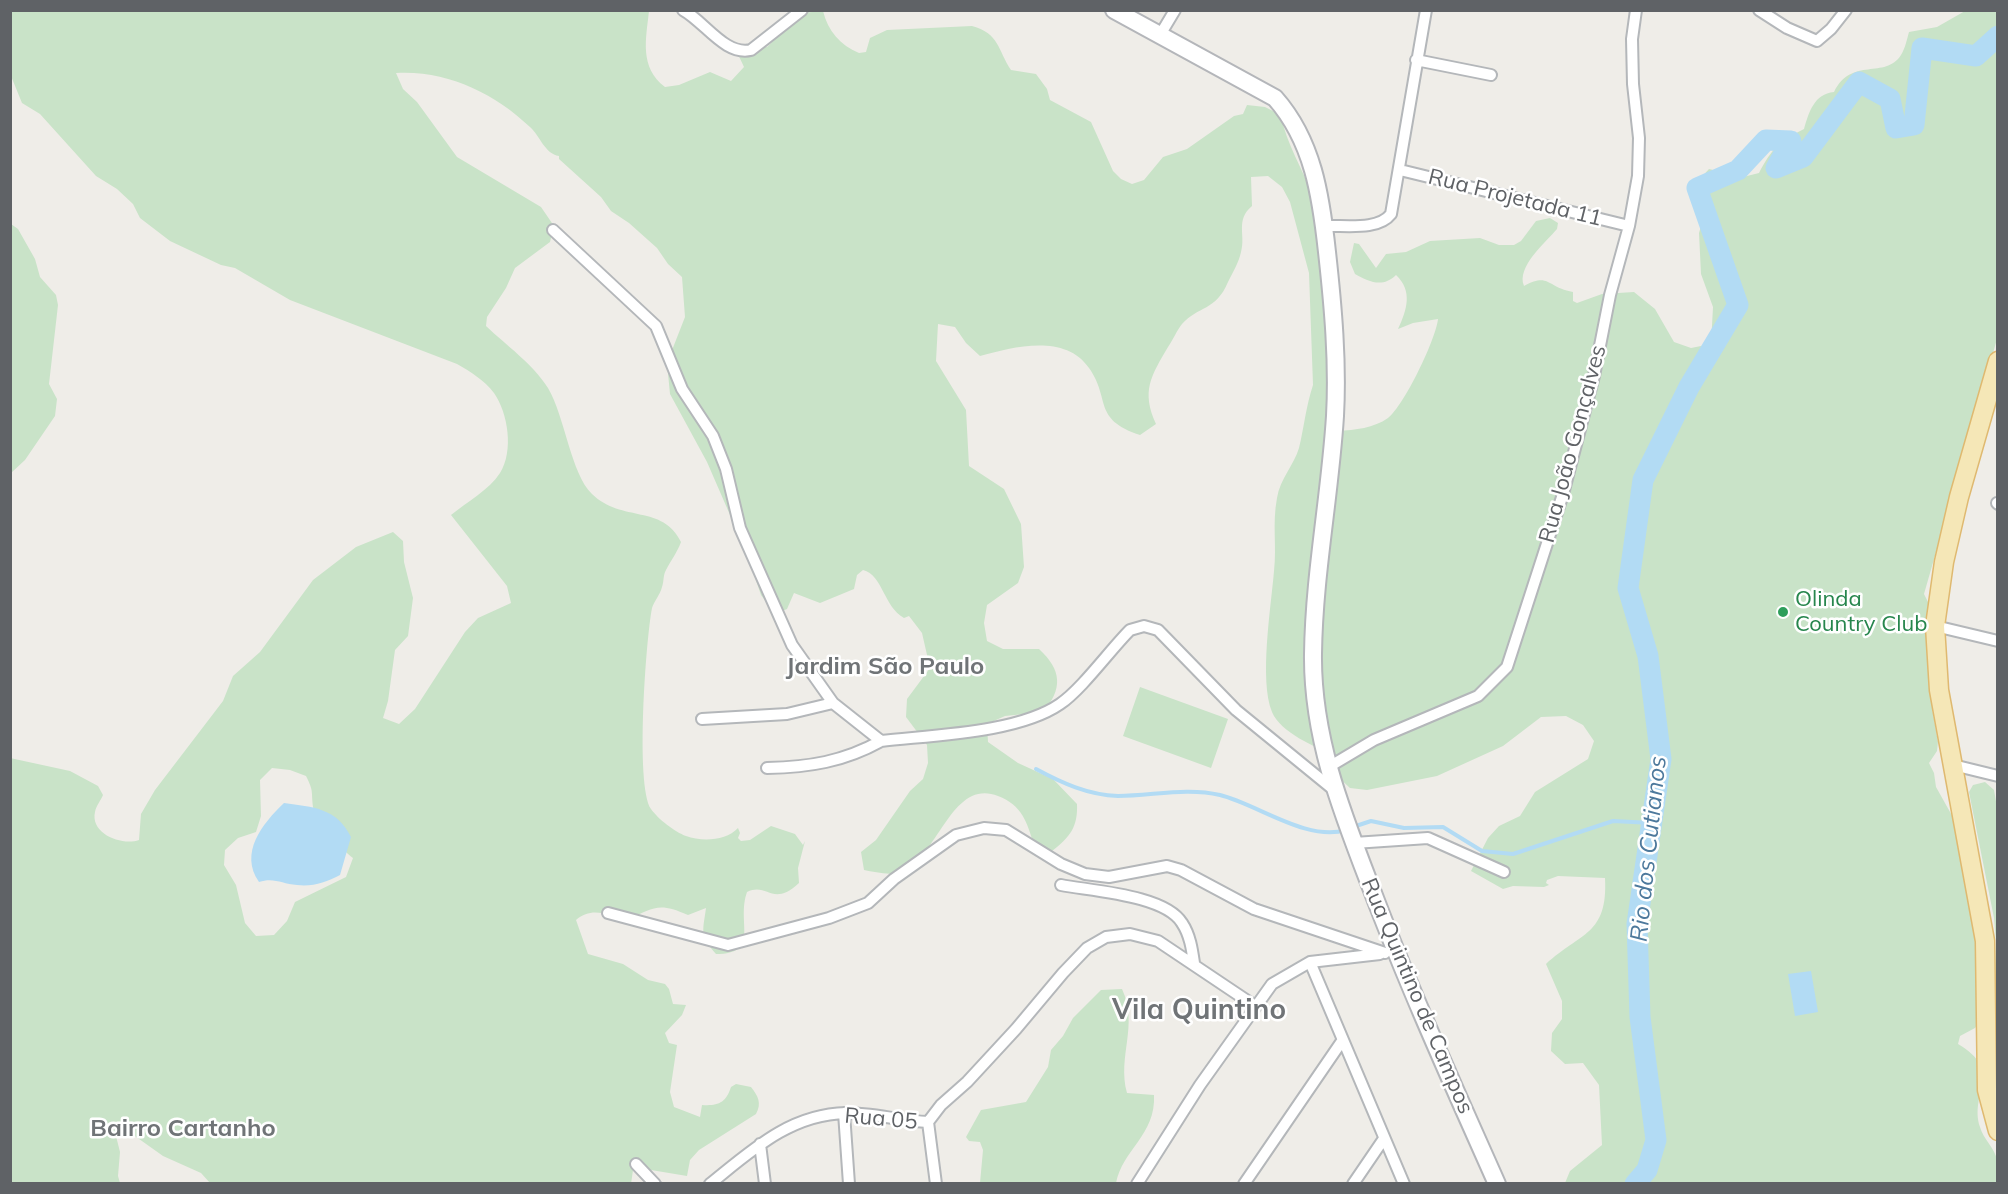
<!DOCTYPE html>
<html>
<head>
<meta charset="utf-8">
<style>
  body { margin:0 }
  #map { position:relative; width:2008px; height:1194px; overflow:hidden; background:#efede8; font-family:Mulish,sans-serif }
  canvas { display:block }
  .frame { position:absolute; inset:0; border:12px solid #5f6266; pointer-events:none }
</style>
</head>
<body>
<div id="map">
<canvas width="2008" height="1194"></canvas>
<div class="frame"></div>
</div>
<script>
const c = document.querySelector('canvas').getContext('2d');
c.lineJoin = 'round';
function fill(path, color) {
  c.fillStyle = color;
  c.fill(path, 'evenodd');
}
function trace(path, color, width, dash) {
  c.strokeStyle = color;
  c.lineWidth = width;
  c.lineCap = dash ? 'butt' : 'round';
  c.setLineDash(dash || []);
  c.stroke(path);
}
function write(font, color, halo, rows, align = 'center') {
  c.font = font + ' Mulish,sans-serif';
  c.lineWidth = 5;
  c.setLineDash([]);
  c.textBaseline = 'middle';
  c.strokeStyle = halo;
  c.fillStyle = color;
  for (const [text, x, y, turn = 0] of rows) {
    c.save();
    c.translate(x, y);
    c.rotate((+turn || 0) * Math.PI / 180);
    c.textAlign = isNaN(turn) ? turn : align;
    if (halo) c.strokeText(text, 0, 0);
    c.fillText(text, 0, 0);
    c.restore();
  }
}
const green = new Path2D(`
  M11,11H649C646,39 639,67 665,87L679,85L710,72L731,81L744,67L736,50L738,45L767,47L801,13L823,11C828,31 840,45 859,53L866,52L870,38L887,30L972,26C1000,34 997,49 1011,70L1036,74L1047,89L1050,100L1091,122L1113,171L1121,179L1132,184L1144,180L1163,157L1187,149L1234,116L1243,114L1247,105L1265,107L1281,115C1286,144 1303,168 1312,196L1338,431C1355,430 1374,428 1388,418C1404,406 1436,339 1438,319L1413,323L1398,329C1407,310 1413,291 1396,275C1383,288 1369,282 1355,274L1350,262L1354,243L1359,244L1376,268L1386,254L1406,252L1430,241L1480,238L1499,245H1514L1521,241L1536,221L1550,218L1558,223L1557,229C1546,242 1516,267 1524,286C1550,272 1547,288 1573,292V301L1577,303L1602,294L1634,292L1655,309L1674,342L1691,348L1711,344L1713,307L1701,274L1699,233L1704,216L1696,183L1709,169L1743,177L1759,173C1772,148 1780,141 1804,129C1809,112 1814,94 1834,92C1852,56 1885,80 1901,55C1905,49 1907,39 1909,32L1937,27L1965,11H1997V339L1924,594L1929,604L1932,708L1938,742L1937,751L1929,763L1934,773L1936,787L1959,828L1977,869L1984,1015L1975,1028L1960,1036L1958,1044C2004,1071 1969,1093 1980,1127C1983,1139 1995,1148 1997,1160C1999,1167 1997,1176 1997,1183H1565L1570,1171L1602,1145L1599,1085L1583,1063L1565,1064L1551,1051L1552,1033L1562,1019V1001L1546,964C1581,932 1608,935 1605,878L1558,876L1547,880L1546,883L1549,885L1544,887L1513,886L1503,889L1471,871L1488,838L1499,826L1520,816L1535,792L1588,759L1594,741L1583,725L1566,716L1541,717L1503,746L1437,776L1367,790L1350,788L1336,775L1335,755C1316,748 1280,732 1272,712C1259,680 1271,607 1274,571C1277,545 1272,525 1277,498C1280,479 1294,465 1299,448C1304,427 1306,406 1313,385L1309,273L1290,202L1282,187L1268,176L1251,177L1252,206C1235,220 1246,235 1241,252C1239,262 1233,272 1228,282C1216,311 1198,306 1182,324C1177,330 1173,340 1168,347C1151,376 1141,391 1156,424L1140,435C1092,419 1111,399 1089,368C1065,333 1013,347 980,356L966,343L955,327L938,324L936,361L966,410L969,466L1004,489L1021,524L1024,567L1018,583L987,605L984,623L987,641L1003,649H1039C1062,670 1063,689 1043,712L1005,716L987,724L988,742L1018,763L1053,779L1077,804C1078,827 1070,837 1052,851L1034,845C1027,822 1022,805 998,796C951,778 939,857 901,872C890,876 875,872 864,870L861,852L876,840L910,791L923,779L928,763L927,745L906,717L907,699L930,668L922,633L909,616L904,618C883,606 883,575 863,570L857,575L854,589L820,603L794,593L787,609L780,612L770,607L761,595L747,554L707,462L670,394L667,363L685,317L682,277L668,264L657,248L629,223L611,211L601,197L559,159V156C545,154 540,136 530,127C494,93 447,70 396,73L403,89L417,102L457,157L541,207L554,226L550,242L515,268L506,288L487,317L486,326C506,345 533,364 548,388C565,417 571,474 592,494C622,523 663,504 681,542C677,553 671,560 666,570C663,575 664,582 662,587C660,595 654,601 652,608C646,639 635,785 651,809C658,819 675,832 686,836C702,842 726,841 738,828L740,833L738,838L741,841L750,840L771,826L795,834L803,845L805,841L798,868L799,883C772,908 768,882 747,892C736,923 761,954 716,954C699,935 703,931 706,908L688,915C659,902 654,907 627,920C608,915 592,906 576,920L588,954L623,964L648,980L665,984L669,989L673,1004L686,1005L682,1015L665,1033L669,1043L677,1045L670,1092L674,1107L700,1117L702,1105C718,1106 726,1103 731,1087L736,1084L751,1087C758,1096 762,1103 756,1114L699,1150L690,1160L687,1176L639,1168L633,1170L631,1184L210,1183L201,1173L163,1156L118,1124L115,1132L120,1152L118,1176L120,1183H11L10,758L70,771L98,786L103,795C101,800 96,806 95,812C90,834 122,846 139,840L141,814L155,790L223,701L233,676L260,652L313,580L356,547L393,532L403,541L404,562L413,598L408,636L395,650L388,701L383,718L399,724L415,709L465,632L478,618L511,603L507,586L451,515C467,502 489,490 500,473C514,451 508,413 494,393C484,380 471,372 457,364L290,300L235,268L221,265L170,241L140,218L133,204L117,189L96,176L40,114L22,103L11,76ZM272,768L290,770L306,776C314,792 311,791 313,807C315,821 342,850 353,858L346,877L295,902L287,921L274,935L256,936L245,923L236,885L224,865L225,850L238,838L256,832L261,816L260,780Z
  M11,224L18,229L35,259L40,277L56,295L58,305L49,384L57,399L55,416L25,460L11,473Z
  M1140,687L1228,719L1211,768L1123,736Z
  M1985,782L1994,790L1997,807V1024L1993,1017L1996,941L1994,918L1969,792L1973,785Z
  M1122,989C1139,1026 1117,1056 1127,1093L1154,1095C1156,1135 1122,1150 1116,1183H980L983,1150L980,1142L969,1141L966,1137L981,1110L1026,1102L1048,1067L1051,1050L1063,1036L1073,1018L1101,990Z`);
const water = new Path2D(`
  M284,803C313,807 337,808 351,837L340,875C326,882 313,887 297,885C282,884 274,877 259,882C239,853 262,824 284,803Z
  M1811,971L1818,1012L1795,1016L1788,974Z`);
const stream = new Path2D(`
  M1036,769C1062,783 1088,795 1118,796C1152,796 1186,787 1220,795C1257,804 1307,842 1346,830
  M1353,827L1371,821L1404,828L1443,827L1482,851L1513,854L1613,821L1652,823`);
const river = new Path2D(`
  M1635,1184L1647,1170L1656,1140L1640,1017L1637,924L1661,759L1648,656L1628,588L1643,480L1689,387L1738,305L1697,188L1738,170L1766,140L1791,141L1776,168L1803,157L1859,82L1890,99L1896,128L1914,125L1922,48L1976,56L1998,36`);
const minor = new Path2D(`
  M683,10C705,22 725,56 751,50L802,10
  M1759,10L1787,28L1817,41L1831,29L1846,10
  M1160,35L1175,10
  M1416,60L1491,75
  M1400,170L1629,226
  M1324,226C1345,225 1378,231 1391,214L1426,10
  M553,230L656,326L682,389L713,436L726,469L740,528L792,645L833,703L881,741C933,735 1018,733 1060,704C1082,689 1110,650 1130,630L1144,626L1158,630L1236,710L1334,790
  M1997,503L1998,504
  M1935,626L1998,641
  M702,719L787,714L833,703
  M1953,765L1998,776
  M767,768C809,767 843,762 881,741
  M1327,768L1374,740L1478,696L1507,667L1563,494L1594,376L1610,295L1629,226L1638,176L1639,138L1633,84L1632,39L1636,10
  M1354,843L1428,838L1504,872
  M1061,885C1092,891 1165,895 1182,923C1190,935 1192,949 1194,963
  M608,913L728,945L829,918L868,903L894,879L956,835L984,828L1006,830L1061,864L1085,874L1109,877L1167,866L1181,870L1254,909L1385,953
  M1310,962L1404,1184
  M844,1113L849,1184
  M928,1122L941,1105L967,1082L1016,1029L1063,973L1087,948L1106,937L1130,934L1158,941L1255,1006
  M928,1122L936,1184
  M760,1144L765,1184
  M636,1164L655,1184
  M710,1184C751,1151 790,1114 846,1113C873,1113 901,1121 928,1122
  M1137,1184L1200,1085L1272,984L1310,962L1380,954
  M1244,1184L1342,1041
  M1353,1184L1383,1140`);
const secondary = new Path2D(`
  M1114,10L1275,98C1313,141 1321,196 1327,252C1333,306 1338,362 1335,416C1330,496 1314,574 1313,654C1312,736 1341,810 1370,885C1408,986 1453,1085 1497,1184`);
const primary = new Path2D(`
  M1998,361L1959,497L1944,562L1935,626L1939,690L1985,941L1987,1090L1998,1131`);
const markers = [
  [1783,612,6,"#2e9e5b"]
];
const streetNames = [
  ["Rua Projetada 11",1515,198,14],
  ["Rua João Gonçalves",1573,444,-75],
  ["Rua Quintino de Campos",1417,996,67],
  ["Rua 05",881,1119,5]
];
const leisureNames = [
  ["Olinda",1795,599],
  ["Country Club",1795,624]
];
const neighbourhoodNames = [
  ["Jardim São Paulo",885,667],
  ["Bairro Cartanho",183,1129]
];
const waterNames = [
  ["Rio dos Cutianos",1649,849,-84]
];
const districtNames = [
  ["Vila Quintino",1199,1011]
];
fill(green, '#c9e3c8');
fill(water, '#b2dbf4');
trace(stream, '#b2dbf4', 4);
trace(river, '#b2dbf4', 21);
trace(minor, '#b4b7ba', 14);
trace(secondary, '#b4b6ba', 20);
trace(primary, '#dfb970', 21);
trace(minor, '#fff', 10);
trace(secondary, '#fff', 16);
trace(primary, '#f5e7b7', 18);
for (const [x, y, r, color] of markers) {
  const dot = new Path2D();
  dot.arc(x, y, r, 0, 2 * Math.PI);
  c.fillStyle = color;
  c.fill(dot);
  trace(dot, '#fff', 2);
}
write('22px', '#5f6266', '#fff', streetNames);
write('22px', '#27864d', '#fff', leisureNames, 'left');
write('bold 24px', '#707477', '#fff', neighbourhoodNames);
write('italic 24px', '#4d799c', '#fff', waterNames);
write('bold 28px', '#707477', '#fff', districtNames);
</script>
</body>
</html>
